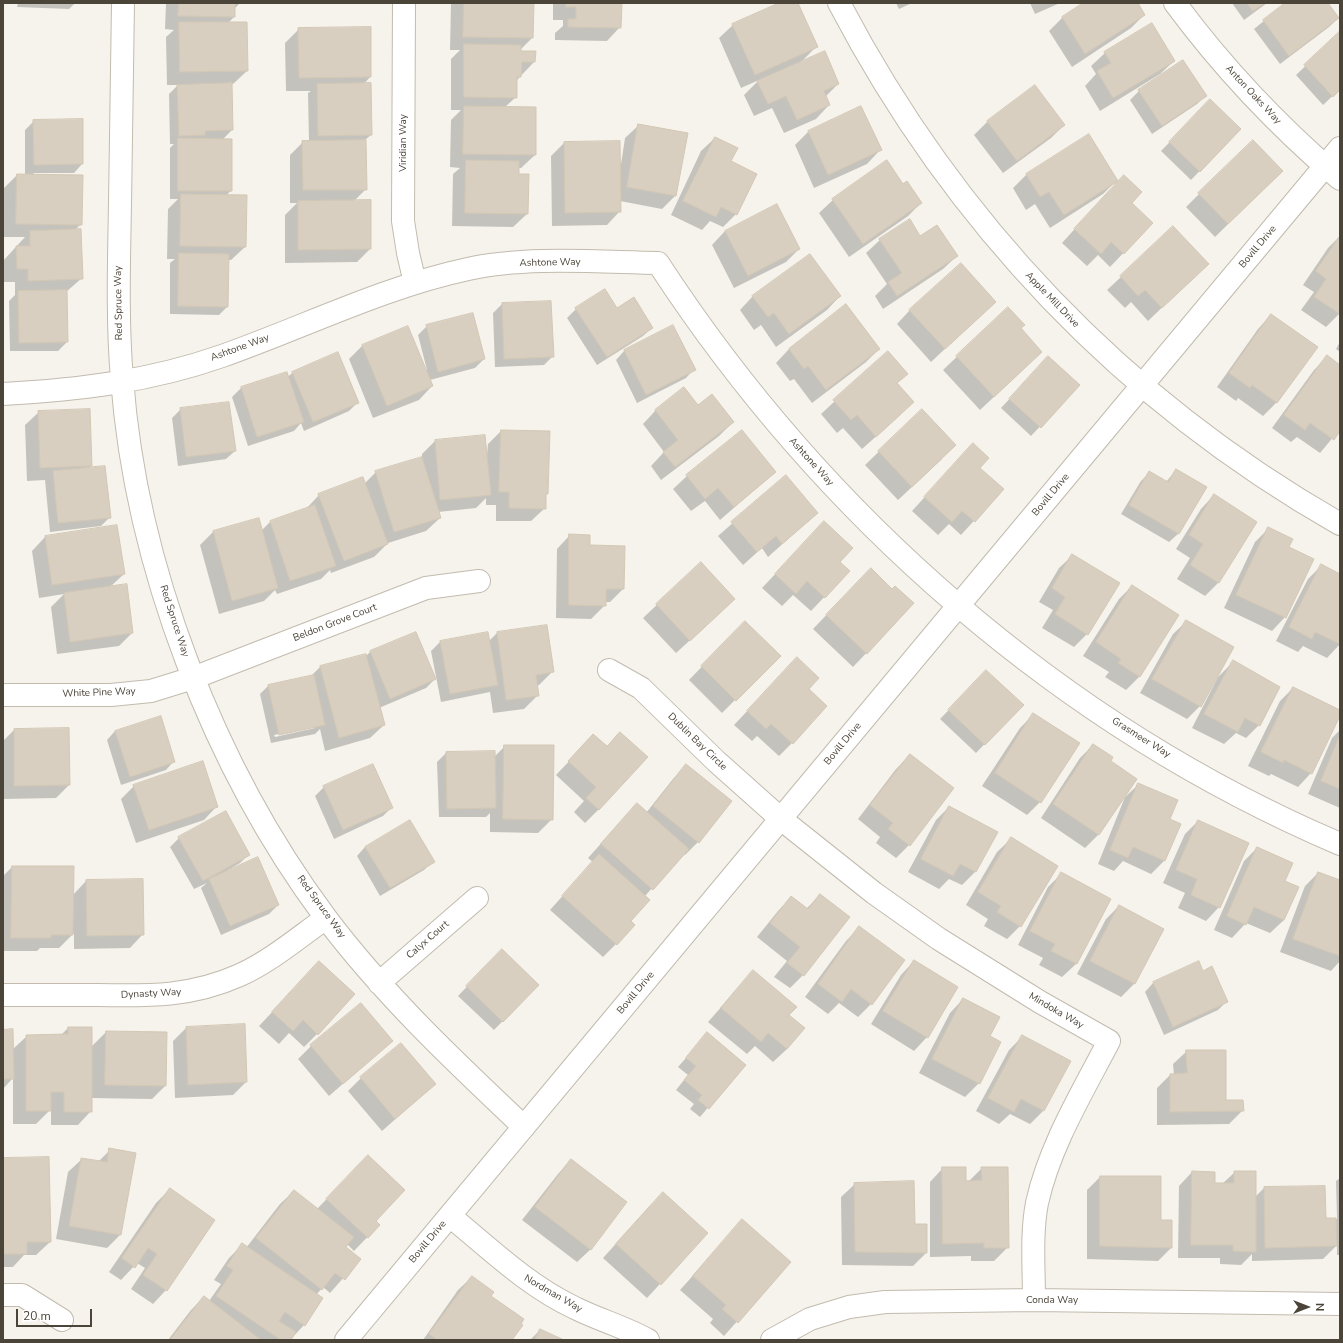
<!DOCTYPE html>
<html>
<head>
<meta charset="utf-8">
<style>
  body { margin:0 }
  #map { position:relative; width:1343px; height:1343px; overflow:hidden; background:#f6f3ec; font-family:"Nunito Sans",sans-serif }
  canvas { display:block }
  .frame { position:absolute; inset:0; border:4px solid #4b4439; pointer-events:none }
  .north { position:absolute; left:1287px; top:1287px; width:40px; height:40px; -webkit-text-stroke:3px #fff; paint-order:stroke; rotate:90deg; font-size:11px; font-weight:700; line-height:16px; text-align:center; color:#4b4439 }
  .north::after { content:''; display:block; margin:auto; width:14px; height:18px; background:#4b4439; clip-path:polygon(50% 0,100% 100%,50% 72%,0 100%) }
  .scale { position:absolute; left:16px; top:1309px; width:76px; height:18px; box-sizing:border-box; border:2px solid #4b4439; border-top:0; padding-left:5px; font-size:12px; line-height:14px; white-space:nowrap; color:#4b4439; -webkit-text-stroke:3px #fff; paint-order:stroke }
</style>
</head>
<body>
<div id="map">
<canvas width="1343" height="1343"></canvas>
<div class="frame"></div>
<div class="north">N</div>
<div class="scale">20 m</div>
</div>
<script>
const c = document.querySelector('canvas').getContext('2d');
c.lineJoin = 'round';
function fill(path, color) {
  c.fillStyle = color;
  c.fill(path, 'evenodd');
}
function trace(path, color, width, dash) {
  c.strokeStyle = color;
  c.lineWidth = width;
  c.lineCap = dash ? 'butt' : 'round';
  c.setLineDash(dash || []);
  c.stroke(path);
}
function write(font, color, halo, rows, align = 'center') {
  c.font = font + ' "Nunito Sans",sans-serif';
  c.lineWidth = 4;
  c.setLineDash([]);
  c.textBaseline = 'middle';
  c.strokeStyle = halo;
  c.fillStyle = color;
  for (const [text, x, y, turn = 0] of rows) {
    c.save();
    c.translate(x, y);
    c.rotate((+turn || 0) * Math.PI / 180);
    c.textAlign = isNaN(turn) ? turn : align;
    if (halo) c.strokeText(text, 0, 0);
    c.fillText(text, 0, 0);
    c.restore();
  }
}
const shadow = new Path2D(`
  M18,3H75L69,9L17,7Z
  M166,3H240L234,9V17L228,23L247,71L233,84H231L232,130L222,140L231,191L225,196L245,247L231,260H228L227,307L219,315L170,314V263L175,259H167L168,209L178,199H170V148L174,144H170L169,94L178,85H167L166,37L174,30L165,29Z
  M451,3H533L532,38L518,52L534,62L516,81V97L505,107L535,108V155L521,168H518L527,214L513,227L452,226L453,174L460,168L450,167L451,120L461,110H451V59L460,50H450Z
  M553,3H621L620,27L607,41L555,40V33L563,26V20H553Z
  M781,3H797L816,47L801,62L838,84L825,97L829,105L816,119L784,133L772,108L754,116L744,95L759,80L741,88L719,38L733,25Z
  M896,3H912L899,9Z
  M1030,3H1060L1035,14Z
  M1085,3H1136L1144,15L1131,28L1072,67L1049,31L1062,18Z
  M1232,3H1267L1244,20Z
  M1286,3H1326L1338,18L1329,27L1280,64L1254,29Z
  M1152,24L1174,61L1160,74L1100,111L1085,86L1096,74L1091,66L1105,53Z
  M299,29L370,77L364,84L371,135L365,140L366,189L354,201L370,249L357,262L285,263V215L297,203H290V155L303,142L309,141L308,93L311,91H286L285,43Z
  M1340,33V89L1323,105L1296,75Z
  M1183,61L1206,95L1197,104L1152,134L1130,100L1139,91Z
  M1210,101L1240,129L1191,180L1161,151Z
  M860,107L880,150L867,164L814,188L795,145L808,132Z
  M34,121L82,164L74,173H33L81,224L75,230L82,278L66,292L67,342L58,351H10L9,301L15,295V282H4L3,261L25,237H3L4,188L17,175H25V130Z
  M988,121L1064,125L1051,138L1003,173L974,135Z
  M639,125L675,196L662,209L620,201V211L607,225L552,226L551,156L564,143L621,164L625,138Z
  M1089,136L1117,180L1103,194L1050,228L1035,204L1026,210L1013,188L1026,175Z
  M715,138L730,162L736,214L723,227L710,221L702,230L671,215L701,151Z
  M1282,171L1215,237L1186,207L1199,194Z
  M903,185L921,203L908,216L849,257L819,213L833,200Z
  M1110,190L1130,203L1152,223L1110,267L1098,255L1087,266L1062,243Z
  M725,231L799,249L786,262L734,288L712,245Z
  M1340,236V313L1326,327L1301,310L1314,292L1303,285L1328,248Z
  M920,237L957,256L943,269L883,309L875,296L887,284L866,253L880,240Z
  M1121,277H1194L1148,321L1131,302L1125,308L1107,290Z
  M753,296H840L827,310L776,347L761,325L754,330L740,310Z
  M995,302L931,362L897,324L910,310Z
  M502,304L552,357L544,365L495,367L493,313Z
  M846,306L879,349L866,362L812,403L794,379L790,381L776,363L789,349Z
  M1008,308L1028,365L980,410L943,370Z
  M576,309H616L652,328L643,336L597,365L567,318Z
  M1271,315L1316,347L1276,403L1263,416L1238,398L1236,401L1217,387L1258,329Z
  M427,326L484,359L475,368L430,380L432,386L419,400L373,418L349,359L362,346L427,370L418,335Z
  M673,326L694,369L686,378L637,403L616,360L624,351Z
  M1340,342V352L1336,349Z
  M888,352L907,373L896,384L899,416L862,449L843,428L837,433L821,414Z
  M338,354L358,402L349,411L304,431L301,423L294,431L248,446L232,397L241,388L287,373L288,377L292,373Z
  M1327,357L1340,366V429L1320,453L1297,437L1291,442L1272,428L1314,370Z
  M1040,366L1079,385L1031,436L1001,408Z
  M698,406L733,422L719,436L661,480L651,466L664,452L643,424L656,410Z
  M181,409L235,451L226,459L178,466L172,418Z
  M922,410L942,459L898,500L865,465Z
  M39,412L91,466L88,469L110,517L101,526L50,532L45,480L27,481L25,425Z
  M501,431L549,432L547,494L545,496V508L531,521H496V505H486V498L476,508L438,512L440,518L426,531L388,543L374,557L331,573L330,570L321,579L277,594L275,590L264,601L219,614L200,545L213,532L262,530L270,522L306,509L319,495L364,484L376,472L422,458V454L435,441L484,436L487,455L488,444Z
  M742,431L775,472L720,520L705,501L691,511L673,489L687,476Z
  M973,444L979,468L1003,489L961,535L949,524L938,535L912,511Z
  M1176,470L1205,488L1178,534L1169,542L1121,514L1141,481L1150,472L1166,482Z
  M786,476L817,513L768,557L762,548L743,565L718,536Z
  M1214,495L1256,522L1218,583L1205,596L1177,579L1190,558L1176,549L1201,509Z
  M117,527L124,574L110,587L132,633L119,646L57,654L51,607L64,594L39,598L32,551L45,537Z
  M1268,529L1285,617L1272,631L1224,608L1255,542Z
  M570,535L623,589L610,602H605V605L591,619L556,618L557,549Z
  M811,536L849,571L811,611L793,595L782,606L762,588Z
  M1073,555L1087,634L1074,647L1042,628L1053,610L1039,602L1059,568Z
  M701,563L721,612L676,653L643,618Z
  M1322,565L1340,575V644L1327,658L1303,646L1298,652L1276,641L1308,579Z
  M857,583L892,590L913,604L853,667L813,629Z
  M1132,586L1178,616L1139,677L1126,690L1105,677L1109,672L1083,656L1119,599Z
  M1187,621L1200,706L1187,719L1140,693L1173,634Z
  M745,622L779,656L722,713L689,680Z
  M416,633L435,679L426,688L379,708L384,725L370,738L325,751L320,729L315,734L271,743L260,694L269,685L311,676L320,667L365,655V657L370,652ZM315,726V728L275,737L274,735Z
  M488,633L489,641L497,633L552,672L539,685L536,686L538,695L524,709L493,713L490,692L441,702L431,651L440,642Z
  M1233,662L1259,725L1246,738L1236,733L1224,744L1192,728L1218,677Z
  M784,672L808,689L792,743L779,756L757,736L752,741L734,725Z
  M978,680L1022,705L976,753L940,719Z
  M1293,688L1340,711L1311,773L1298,787L1271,774L1269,776L1248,766L1280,701Z
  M1033,715L1040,802L1027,815L982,786L1020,728Z
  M68,729L69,785L56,798L3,799V741L14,730Z
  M1340,730V808L1308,794L1332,738Z
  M115,731L174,761L166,770L121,785L107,740Z
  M594,735L599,809L585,823L574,812L584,801L556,775Z
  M1093,745L1109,761L1099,834L1085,848L1041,818L1080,758Z
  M505,746L552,819L538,833L490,832V813L486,817H439L437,762L446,753L495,756Z
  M910,755L909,845L896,858L876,843L880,837L858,819L896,769Z
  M686,766L698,842L685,855L683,854L645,896L616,944L603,957L550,910L593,862L588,858L624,818L637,804L646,813L673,779Z
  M1139,784L1169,819L1165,860L1151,874L1123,861L1114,871L1098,864L1125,797Z
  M134,786L217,806L204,820L136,843L121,799Z
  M324,787L392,807L383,816L334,839L315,796Z
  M949,807L997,832L975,872L962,885L949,879L939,889L908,872L936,820Z
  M1198,821L1219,907L1206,921L1178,908L1185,893L1163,883L1185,834Z
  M179,838L249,854L240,863L228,870V872L278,905L269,914L221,935L201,888L207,883L194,889L170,847Z
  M1011,839L1020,926L1007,939L984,926L988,919L966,905L997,852Z
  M365,847L433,861L424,870L380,896L357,856Z
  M1257,848L1284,882L1298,888L1284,920L1270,933L1246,923L1232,938L1214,930L1244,861Z
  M12,867L73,895L86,881L143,934L130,948L74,949V933L59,948H40L37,951H3V876Z
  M1318,873L1340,881V961L1331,971L1280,952L1305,886Z
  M1061,874L1109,899L1076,964L1062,977L1039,965L1043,958L1018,945L1048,887Z
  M820,895L803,975L790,988L774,977L787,961L757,937L778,911L791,897L806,909Z
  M1119,906L1162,929L1134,984L1121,997L1077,974L1106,919Z
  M859,928L871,1004L858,1017L839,1003L828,1014L805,997L846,941Z
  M502,950L538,985L494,1030L458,996Z
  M914,961L927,1037L914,1051L871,1024L901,975Z
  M319,962L317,1034L304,1047L289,1033L279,1044L259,1026Z
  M1198,963L1202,972L1227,1001L1218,1010L1164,1035L1145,992L1153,983Z
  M753,971L788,1016L787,1049L773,1062L755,1046L747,1054L708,1022Z
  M963,999L989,1037L1000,1042L979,1083L965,1097L919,1073L950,1013Z
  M244,1025L246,1082L233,1095L175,1098L173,1041L186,1028Z
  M68,1028L91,1047L106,1032L165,1086L152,1099L91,1098V1111L78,1125H51V1109L36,1124H13V1078L3,1089V1031L12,1050L27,1036L61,1035Z
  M707,1034L744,1065L700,1117L690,1109L694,1104L676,1090L688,1075L678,1067Z
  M1023,1036L1069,1062L1043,1111L1030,1124L1010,1114L999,1124L976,1111L1009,1050Z
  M392,1041L329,1096L298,1059L311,1046Z
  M1187,1051L1225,1101L1243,1110L1229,1124L1157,1125V1088L1170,1075H1174L1173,1064Z
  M361,1078L435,1084L382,1131L348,1091Z
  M110,1150L120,1235L107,1248L56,1239L68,1172L82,1159L98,1162Z
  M3,1159L50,1242L36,1255H24L13,1267H3Z
  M571,1160L591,1249L577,1262L522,1220L558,1174Z
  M943,1168L965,1182H968L982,1168L1008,1247L994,1261H971V1256L930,1257V1182Z
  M355,1170L374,1221L379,1225L354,1251L347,1244L345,1247L360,1259L330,1293L323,1287L316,1295L322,1299L304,1325L290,1340H168L191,1310L204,1297L209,1301L221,1284L214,1280L229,1258L242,1245L246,1248L280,1204L294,1191L317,1209Z
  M1192,1172L1214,1184H1222L1235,1172L1255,1197L1264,1188L1325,1219H1337L1336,1181L1340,1178V1255H1337V1245L1323,1259L1252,1261V1254L1241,1265L1220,1264V1258H1178L1179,1186Z
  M1100,1177L1160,1221H1171V1248L1158,1261L1087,1259V1190Z
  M855,1184L914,1225L926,1253L913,1266L842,1265L841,1197Z
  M170,1189L214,1220L166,1290L153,1304L131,1289L145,1268L137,1263L121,1280L109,1272L156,1203Z
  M650,1206L707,1233L647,1298L603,1258Z
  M742,1221L790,1262L724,1336L710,1323L713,1319L680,1290Z
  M472,1277L490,1296L511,1340H423L458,1290Z
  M540,1330L561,1340H530Z`);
const building = new Path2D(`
  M179,3H235V17L178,16Z
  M464,3H534L533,38L463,37Z
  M566,3H622L621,28L568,27V19H576V7H566Z
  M779,3H798L818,47L755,75L732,24Z
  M1083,3H1138L1145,15L1085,54L1062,17Z
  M1247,3H1265L1253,11Z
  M1285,3H1328L1339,18L1289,56L1263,20Z
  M179,22H247L248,71L180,72Z
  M1152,23L1175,61L1113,98L1097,71L1111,63L1104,52Z
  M371,27V77L299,78L298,28Z
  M1340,31V90L1333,97L1304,65Z
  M464,44L521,45V51H536L535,62H522L521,77H517V98L464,97Z
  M825,51L839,84L824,91L830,105L797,120L786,96L768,104L757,81Z
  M1183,60L1207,96L1162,126L1138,90Z
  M232,83L233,130L205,131V135L179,136L177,85Z
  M371,83L372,135L318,136L317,84Z
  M1035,85L1065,125L1017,161L987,121Z
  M1210,99L1241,129L1200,172L1169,142Z
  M464,106L536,107V155L463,154Z
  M861,106L882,150L828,175L808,131Z
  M83,119V164L34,165L33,120Z
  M638,124L688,133L676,196L627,187Z
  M1089,134L1118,181L1064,215L1049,192L1040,197L1026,174Z
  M715,137L738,148L731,161L757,174L737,215L721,207L716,217L683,201Z
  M178,138L232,139V191H178Z
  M366,140L367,190H303L302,141Z
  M1253,140L1283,171L1228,224L1198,193Z
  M620,141L621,212L565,213L564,142Z
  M466,160L519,161V174H529L528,214L465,213Z
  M887,160L903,184L907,181L922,203L863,244L832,199Z
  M17,174L83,175L82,225L16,224Z
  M1124,175L1142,192L1132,203L1153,223L1124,254L1111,242L1101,254L1074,229Z
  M181,194L247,195L246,247L180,246Z
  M371,200V249L298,250V201Z
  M777,204L800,249L748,276L725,231Z
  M910,219L920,236L937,225L958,256L897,296L888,282L902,273L879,239Z
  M1173,226L1209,264L1162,308L1145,290L1138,296L1120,276Z
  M81,229L83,279L28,281V269H17L16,246H30V231Z
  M1340,236V314L1314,297L1326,279L1316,271Z
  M179,253L229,254L228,307L178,306Z
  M810,254L841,296L789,334L774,313L768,317L752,296Z
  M961,263L996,302L945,349L909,310Z
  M605,289L617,308L634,297L653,328L607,357L575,308Z
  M67,290L68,342L19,343L18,291Z
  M551,301L554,357L504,359L502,303Z
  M846,304L880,349L826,390L808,366L804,369L789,349Z
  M1008,307L1025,325L1021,328L1042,352L994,397L956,356Z
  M473,313L485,359L438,372L426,325Z
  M1271,314L1318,347L1277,403L1252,385L1250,388L1229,373Z
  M673,325L696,370L646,395L624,350Z
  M408,326L433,386L387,406L362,345Z
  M888,351L908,374L897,383L914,402L876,437L857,415L851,420L833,400Z
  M338,352L359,403L313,422L292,372Z
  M1327,355L1340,365V431L1334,440L1310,423L1305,430L1284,415Z
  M1048,356L1080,385L1041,428L1009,399Z
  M287,372L304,422L257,437L241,387Z
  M684,387L698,405L712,394L734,422L675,467L663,452L678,440L655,410Z
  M229,402L236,451L186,457L180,408Z
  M90,409L92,466L40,468L38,411Z
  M922,409L956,445L912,487L878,451Z
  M501,430L550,431L548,494H546V509L509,508V492H499Z
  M742,430L776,472L734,507L718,488L705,499L686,475Z
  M485,435L491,495L440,500L435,440Z
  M973,443L989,458L980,468L1004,489L975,522L962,511L952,522L924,497Z
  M422,457L441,518L394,532L375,471Z
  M105,466L111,518L58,523L53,471Z
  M1176,469L1207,487L1179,534L1129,505L1149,471L1168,482Z
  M786,475L818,513L782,544L776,536L757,552L731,522Z
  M363,477L388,544L344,561L318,494Z
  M1214,494L1257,522L1219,583L1190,565L1203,544L1189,535Z
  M315,505L336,566L290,581L270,521Z
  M259,518L278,588L232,601L213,531Z
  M824,521L853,548L840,562L850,571L825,598L807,581L796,594L775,574Z
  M117,525L125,574L52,585L45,536Z
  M1268,527L1293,539L1289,547L1314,559L1286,618L1236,595Z
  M569,534L590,535V545L625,546L624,589H606V606L569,605Z
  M1072,554L1120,583L1088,635L1055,614L1065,597L1052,588Z
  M701,562L735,599L690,641L656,604Z
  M1321,564L1340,574V644L1315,632L1312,639L1289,627Z
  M871,568L892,589L895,586L914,603L867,654L826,615Z
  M127,584L133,633L70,642L64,593Z
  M1132,585L1179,615L1140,677L1118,663L1121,659L1096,642Z
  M1186,620L1234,647L1201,707L1152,679Z
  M745,621L781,656L736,701L701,666Z
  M547,625L554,672L536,675L539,696L506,700L497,632Z
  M416,632L436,679L390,699L370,651Z
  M488,632L498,685L450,694L440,641Z
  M366,654L385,725L339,738L320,666Z
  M797,657L819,678L809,689L827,706L793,744L771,724L766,729L747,711Z
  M1233,660L1280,687L1260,726L1245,718L1238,732L1204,714Z
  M986,670L1024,705L985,745L948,710Z
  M314,675L325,725L279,735L268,685Z
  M1293,687L1340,710V716L1312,774L1284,760L1283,763L1261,752Z
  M1033,713L1080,743L1041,803L995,773Z
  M161,716L175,762L130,777L115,731Z
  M69,728L70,785L14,786V729Z
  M620,732L648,757L599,810L586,798L596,787L568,761L593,734L607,746Z
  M1340,735V789L1321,781Z
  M1093,744L1113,757L1111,761L1137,779L1099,835L1053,804Z
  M504,745H554L553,820L503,819Z
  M495,751L496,808L447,809L446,752Z
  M910,754L954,788L910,846L888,829L893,823L870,805Z
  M203,761L218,807L149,830L133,785Z
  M373,764L393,808L343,830L323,786Z
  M686,764L732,801L699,843L653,806Z
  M1138,783L1178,800L1170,819L1181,824L1165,861L1133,847L1128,858L1110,850Z
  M637,803L689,849L653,890L601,844Z
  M949,806L998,832L976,872L960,864L953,876L921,859Z
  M226,811L250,855L203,881L178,837Z
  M410,820L435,862L390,888L365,847Z
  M1198,820L1249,843L1220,908L1191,895L1197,879L1176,870Z
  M1011,837L1058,866L1021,927L997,912L1001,906L978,892Z
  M1257,847L1293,863L1285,881L1299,887L1284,920L1254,907L1246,925L1227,916Z
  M599,854L650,900L631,921L635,925L617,945L562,896Z
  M258,857L279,905L230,926L209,879Z
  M12,866H74L73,935H51V938H11Z
  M1061,872L1111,899L1077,964L1051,951L1055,944L1030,931Z
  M1318,872L1340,880V956L1293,939Z
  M143,879L144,935L87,936L86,880Z
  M820,894L850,917L804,976L787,963L800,947L770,923L791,896L808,909Z
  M1119,905L1164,929L1135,984L1090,961Z
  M859,926L905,960L872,1005L851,989L842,1002L818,984Z
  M502,949L539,985L503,1022L466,986Z
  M914,960L958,987L928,1038L883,1011Z
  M319,961L355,994L318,1035L303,1020L293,1031L272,1012Z
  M1199,961L1203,971L1212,966L1228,1002L1173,1027L1153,982Z
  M753,970L797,1007L789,1015L805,1028L787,1049L768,1033L761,1042L721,1008Z
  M963,998L1000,1017L990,1036L1001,1042L980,1084L932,1059Z
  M361,1003L393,1041L343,1084L310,1045Z
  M245,1024L247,1082L188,1085L186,1027Z
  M68,1027H92V1112H64V1092H51V1111H26V1035L68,1034Z
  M13,1029L14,1079H3V1030Z
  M106,1031L167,1032L166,1086L105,1085Z
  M707,1032L746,1065L709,1109L698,1100L702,1095L684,1080L696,1066L686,1058Z
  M1022,1035L1071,1061L1044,1111L1021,1099L1014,1112L988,1098Z
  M401,1043L436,1084L395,1119L360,1077Z
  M1186,1050H1226V1100H1243L1244,1111L1170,1112V1074L1187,1073Z
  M109,1148L136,1153L121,1235L69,1226L81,1158L107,1162Z
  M368,1155L405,1190L376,1221L380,1225L368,1238L326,1199Z
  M49,1157L51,1242H27V1254H3V1158Z
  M571,1159L627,1202L591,1250L535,1207Z
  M942,1167H966V1181L982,1180L981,1167H1008L1009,1248H984V1243L943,1244Z
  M1192,1171L1215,1172V1183H1234V1171H1256V1252L1233,1251V1245H1191Z
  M1100,1176H1161V1220H1172V1248L1100,1246Z
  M914,1181L915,1224H927V1253L855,1252L854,1183Z
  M1325,1186L1326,1218H1336L1337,1246L1265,1248L1264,1187Z
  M170,1188L215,1220L167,1291L143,1275L157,1254L148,1248L135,1268L122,1258Z
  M294,1190L354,1237L346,1247L361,1259L345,1280L335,1273L322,1290L256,1238Z
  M663,1192L708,1233L661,1285L616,1244Z
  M742,1219L791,1262L738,1323L722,1309L726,1305L693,1276Z
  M242,1243L323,1298L305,1326L285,1312L279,1321L296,1332L291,1340H281L216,1296L233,1270L227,1266Z
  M472,1276L494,1292L491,1296L524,1319L521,1324L523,1325L512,1340H437L429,1334Z
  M204,1296L261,1340H170Z
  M540,1329L564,1340H535Z`);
const street = new Path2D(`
  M123,3C122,70 121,137 120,204C119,262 117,321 122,379C136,566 214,768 326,918C384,995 454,1061 524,1127
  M404,3L403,221L408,253L415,283
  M839,3C954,223 1124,401 1340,524
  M1175,3C1223,68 1278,126 1340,179
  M3,394C78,390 151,381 222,356C304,327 384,287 468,269C525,256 599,262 658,263C823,516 1061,725 1340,844
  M609,670L641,688L716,761L781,819L874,893L939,939L1040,1002L1109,1041C1082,1093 1050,1145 1037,1203C1031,1234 1034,1268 1034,1300
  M3,695H111L151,691L193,678L426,588L479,581
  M379,983L477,898
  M3,995C34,995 66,995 97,995C149,996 191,997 240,975C271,961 299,937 326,918
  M450,1216C490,1249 528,1286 575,1308C599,1320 625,1327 648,1340
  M3,1295H22L62,1320
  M346,1340L1340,148
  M772,1340L810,1319L849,1307L885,1302L1034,1300L1340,1304`);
const streetNames = [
  ["Anton Oaks Way",1253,95,47],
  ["Viridian Way",404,143,-90],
  ["Bovill Drive",1258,247,-50],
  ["Ashtone Way",550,263,-1],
  ["Apple Mill Drive",1052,300,46],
  ["Red Spruce Way",119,303,-91],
  ["Ashtone Way",240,348,-20],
  ["Ashtone Way",811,462,48],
  ["Bovill Drive",1051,495,-50],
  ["Red Spruce Way",174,621,72],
  ["Beldon Grove Court",335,623,-21],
  ["White Pine Way",99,693,-2],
  ["Grasmeer Way",1141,738,32],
  ["Dublin Bay Circle",697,742,44],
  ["Bovill Drive",843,744,-50],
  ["Red Spruce Way",321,907,54],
  ["Calyx Court",428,940,-41],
  ["Bovill Drive",636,993,-50],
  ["Dynasty Way",151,994,-3],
  ["Mindoka Way",1056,1011,30],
  ["Bovill Drive",428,1242,-50],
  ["Nordman Way",553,1294,30],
  ["Conda Way",1052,1301]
];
fill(shadow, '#0003');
fill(building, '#d8cfc1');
trace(building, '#d3c7b4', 1);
trace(street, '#c2bbae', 24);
trace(street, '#fff', 22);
write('10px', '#4b4439', '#fff', streetNames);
</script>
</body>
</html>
